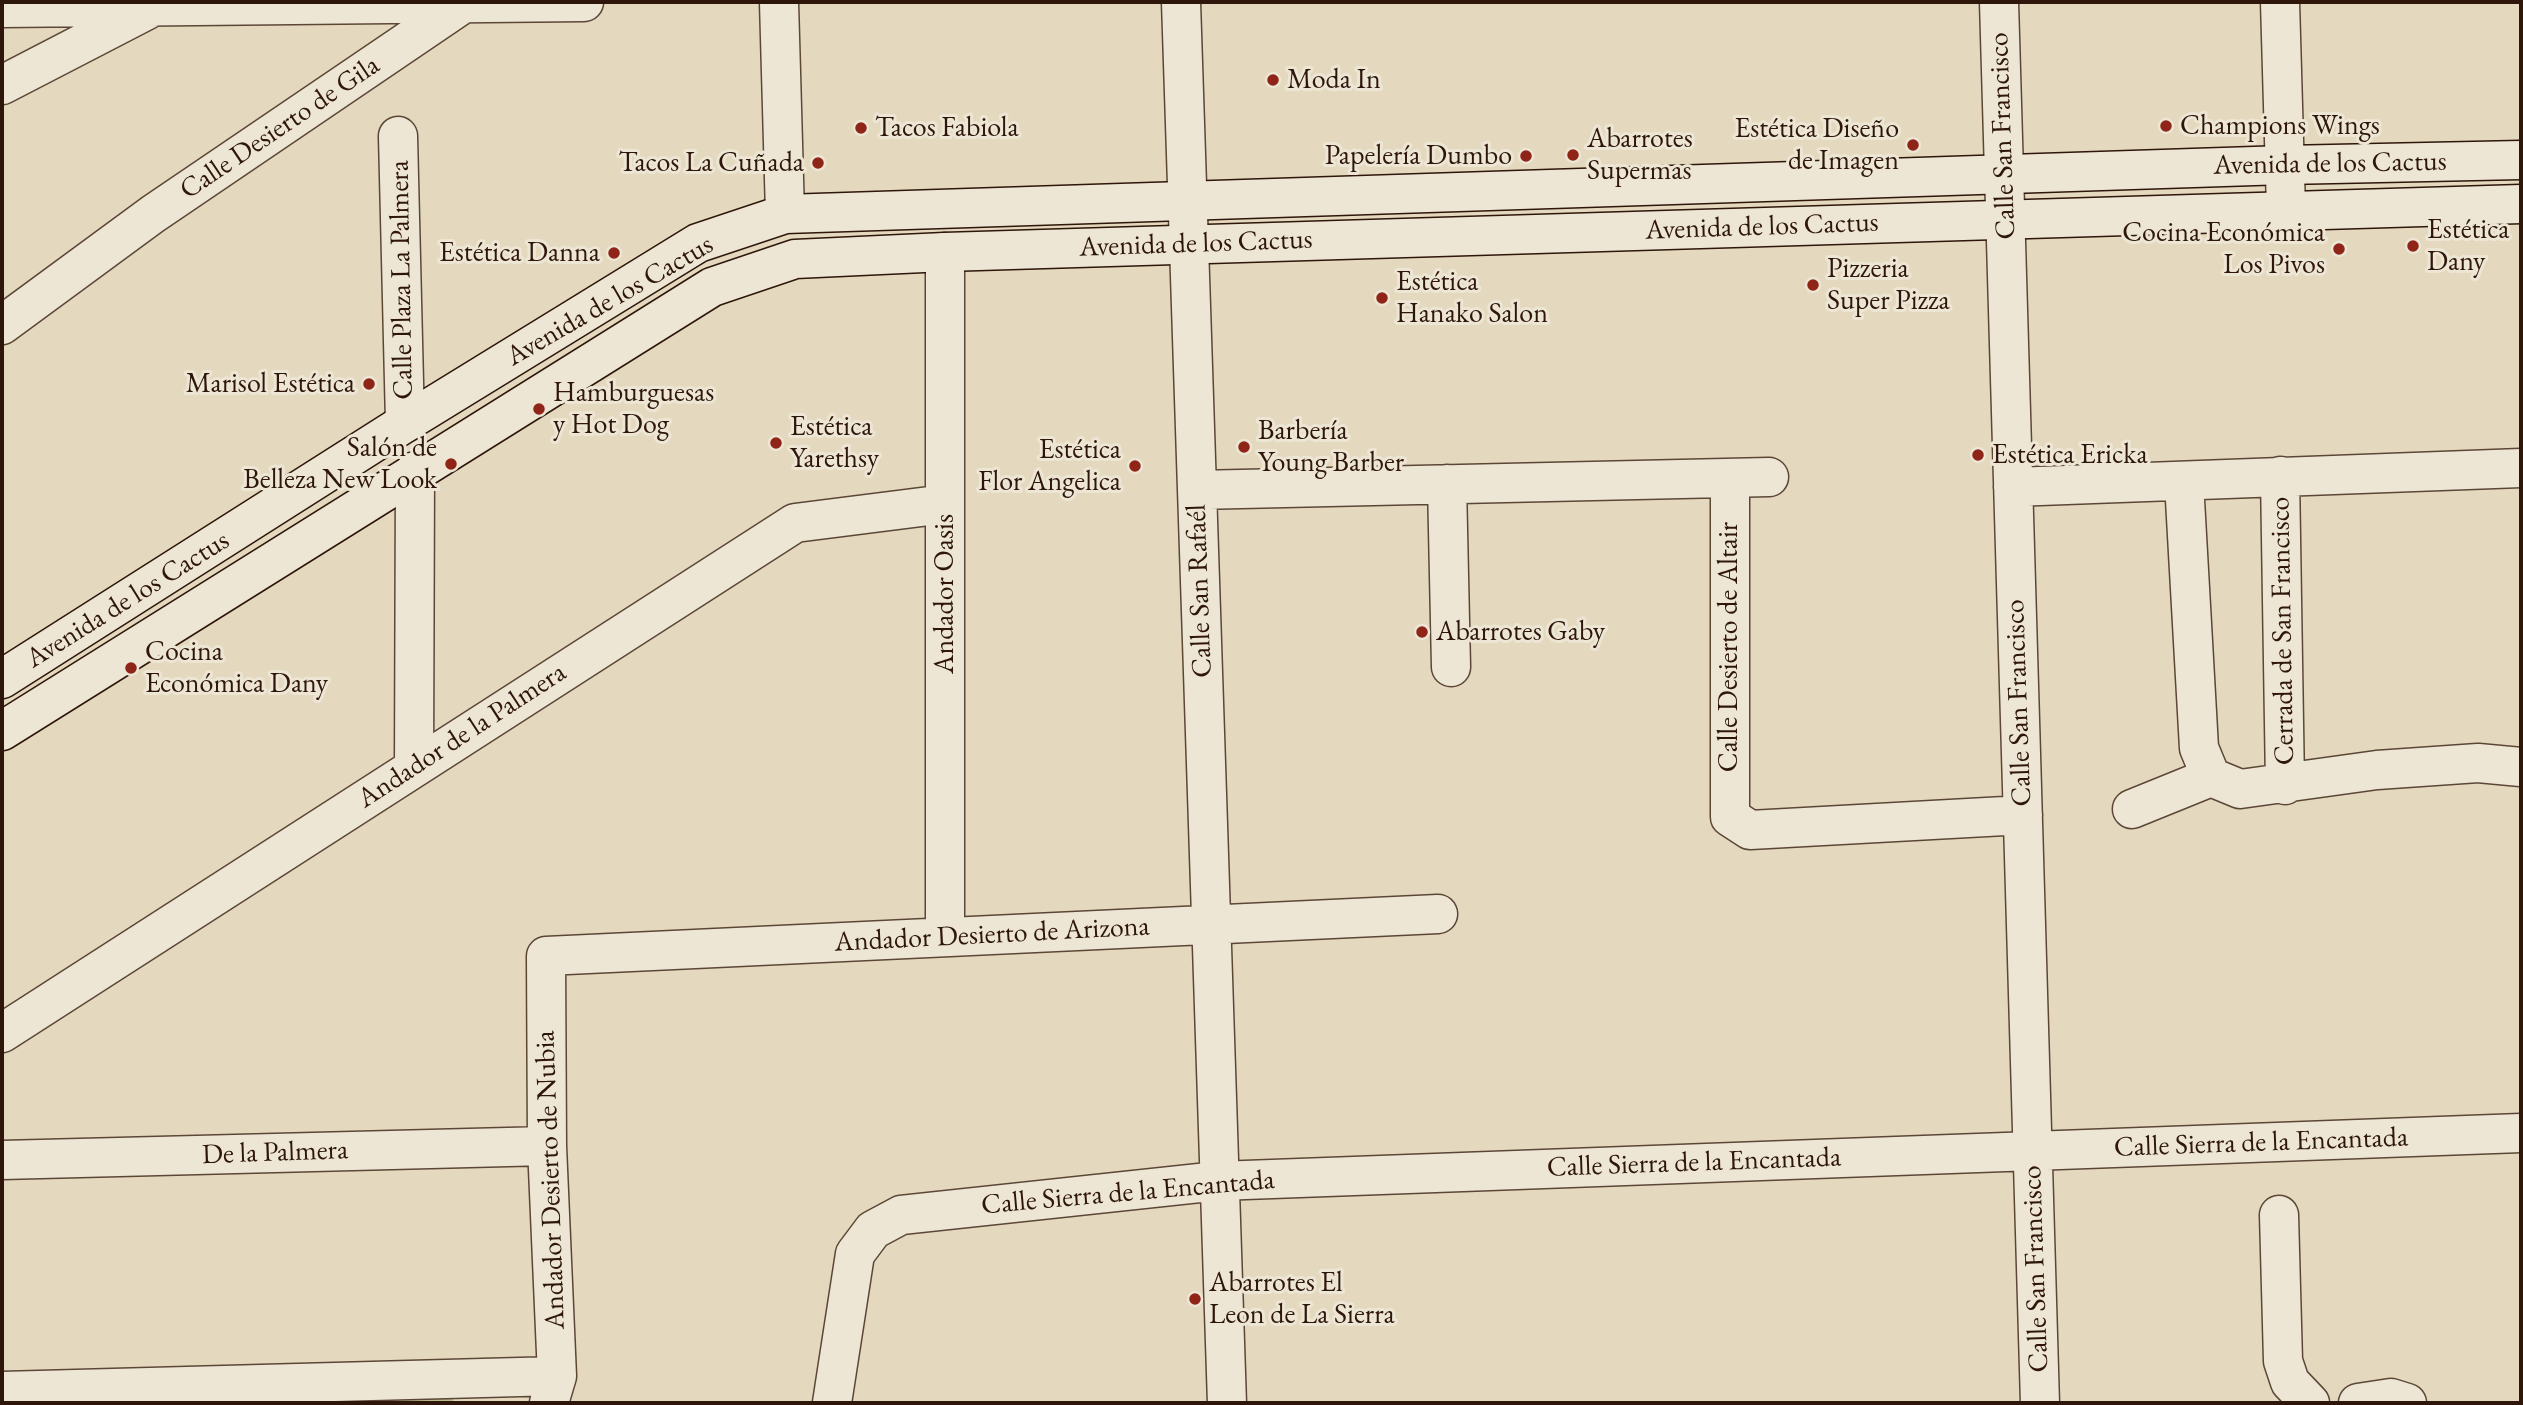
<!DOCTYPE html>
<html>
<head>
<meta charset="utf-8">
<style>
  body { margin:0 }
  #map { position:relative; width:2523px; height:1405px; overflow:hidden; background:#e4d9be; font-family:"EB Garamond",serif }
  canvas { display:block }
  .frame { position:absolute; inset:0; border:4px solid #2e160a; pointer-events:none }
</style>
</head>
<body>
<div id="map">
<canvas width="2523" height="1405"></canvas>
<div class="frame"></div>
</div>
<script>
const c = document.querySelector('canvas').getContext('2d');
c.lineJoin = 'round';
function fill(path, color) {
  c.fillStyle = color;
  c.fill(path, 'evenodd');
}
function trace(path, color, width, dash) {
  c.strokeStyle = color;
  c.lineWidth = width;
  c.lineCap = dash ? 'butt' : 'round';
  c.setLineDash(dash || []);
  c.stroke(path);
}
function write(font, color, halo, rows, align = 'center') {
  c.font = font + ' "EB Garamond",serif';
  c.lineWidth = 6;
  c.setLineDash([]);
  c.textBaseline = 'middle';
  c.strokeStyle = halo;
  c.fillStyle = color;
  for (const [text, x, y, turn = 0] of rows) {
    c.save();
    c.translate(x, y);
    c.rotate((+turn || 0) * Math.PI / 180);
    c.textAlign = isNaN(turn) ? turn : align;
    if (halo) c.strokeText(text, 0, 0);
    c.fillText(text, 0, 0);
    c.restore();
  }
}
const green = new Path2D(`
  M453,1396V1403H309V1398Z`);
const street = new Path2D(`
  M779,2L785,214
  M1181,2L1227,1403
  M1999,2L2040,1403
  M2280,2L2286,209
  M2,8L584,2
  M2,85L147,10
  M398,136L405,423
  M945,252V937
  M2,325L153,214L464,3
  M2280,476L2285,785
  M1730,478V817L1750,830L2023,815
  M2184,482L2199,748L2211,777L2240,789L2377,770L2478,763L2521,767
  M1447,484L1451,667
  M2013,487L2521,468
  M1197,490L1769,477
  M414,767L415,471
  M2132,809L2211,777
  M2,1033L795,523L945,504
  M2,1160L547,1146
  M2279,1215L2283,1361L2290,1382L2310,1403
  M2,1391L557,1376
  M549,1403L557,1376L547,1146L546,956L1438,914
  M832,1403L855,1254L873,1230L901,1215L1218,1181L2521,1133
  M2358,1403L2391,1398L2407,1403`);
const secondary = new Path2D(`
  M2,679L405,423L698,243L785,214L2285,165L2521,160
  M2,731L712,287L795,259L945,252L2521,204`);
const markers = [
  [1273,80,7,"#8f2418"],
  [2166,126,7,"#8f2418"],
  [861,128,7,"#8f2418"],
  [1913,145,7,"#8f2418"],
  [1573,155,7,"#8f2418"],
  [1526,156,7,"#8f2418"],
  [818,163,7,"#8f2418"],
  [2413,246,7,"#8f2418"],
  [2339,249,7,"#8f2418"],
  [614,253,7,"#8f2418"],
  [1813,285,7,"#8f2418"],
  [1382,298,7,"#8f2418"],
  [369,384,7,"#8f2418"],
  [539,409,7,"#8f2418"],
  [776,443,7,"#8f2418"],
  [1244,447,7,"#8f2418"],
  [1978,455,7,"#8f2418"],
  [451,464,7,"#8f2418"],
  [1135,466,7,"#8f2418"],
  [1422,632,7,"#8f2418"],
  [131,668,7,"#8f2418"],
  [1195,1299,7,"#8f2418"]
];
const poiNames = [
  ["Moda In",1287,80],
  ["Champions Wings",2180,126],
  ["Tacos Fabiola",875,128],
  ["Estética Diseño",1899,129,"right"],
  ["de Imagen",1899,161,"right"],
  ["Abarrotes",1587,139],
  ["Supermas",1587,171],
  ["Papelería Dumbo",1512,156,"right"],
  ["Tacos La Cuñada",804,163,"right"],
  ["Estética",2427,230],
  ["Dany",2427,262],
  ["Cocina Económica",2325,233,"right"],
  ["Los Pivos",2325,265,"right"],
  ["Estética Danna",600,253,"right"],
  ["Pizzeria",1827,269],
  ["Super Pizza",1827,301],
  ["Estética",1396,282],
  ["Hanako Salon",1396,314],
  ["Marisol Estética",355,384,"right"],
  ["Hamburguesas",553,393],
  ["y Hot Dog",553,425],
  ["Estética",790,427],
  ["Yarethsy",790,459],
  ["Barbería",1258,431],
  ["Young Barber",1258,463],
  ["Salón de",437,448,"right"],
  ["Belleza New Look",437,480,"right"],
  ["Estética",1121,450,"right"],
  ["Flor Angelica",1121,482,"right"],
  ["Estética Ericka",1992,455],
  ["Abarrotes Gaby",1436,632],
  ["Cocina",145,652],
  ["Económica Dany",145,684],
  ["Abarrotes El",1209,1283],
  ["Leon de La Sierra",1209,1315]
];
const streetNames = [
  ["Calle Desierto de Gila",280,128,-34],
  ["Calle San Francisco",2003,136,-92],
  ["Avenida de los Cactus",2330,164,-1],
  ["Avenida de los Cactus",1762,227,-2],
  ["Avenida de los Cactus",1196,244,-2],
  ["Calle Plaza La Palmera",402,280,-91],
  ["Avenida de los Cactus",610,301,-30],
  ["Calle San Rafaél",1200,591,-92],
  ["Andador Oasis",945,594,-90],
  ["Avenida de los Cactus",128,600,-32],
  ["Cerrada de San Francisco",2283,631,-91],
  ["Calle Desierto de Altair",1729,647,-90],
  ["Calle San Francisco",2019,703,-92],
  ["Andador de la Palmera",462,736,-33],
  ["Andador Desierto de Arizona",992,935,-3],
  ["Calle Sierra de la Encantada",2261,1143,-2],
  ["De la Palmera",275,1153,-2],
  ["Calle Sierra de la Encantada",1694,1163,-2],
  ["Andador Desierto de Nubia",551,1180,-92],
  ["Calle Sierra de la Encantada",1128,1193,-5],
  ["Calle San Francisco",2036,1269,-92]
];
fill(green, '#bbbd8d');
trace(street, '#5c4737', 41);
trace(secondary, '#2e160a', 41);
trace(street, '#ede6d5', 38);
trace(secondary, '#ede6d5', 38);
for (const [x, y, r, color] of markers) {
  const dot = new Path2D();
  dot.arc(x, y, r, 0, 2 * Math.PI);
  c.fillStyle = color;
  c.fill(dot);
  trace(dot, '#ede6d5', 2.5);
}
write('28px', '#2e160a', '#ede6d5', poiNames, 'left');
write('28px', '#2e160a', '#ede6d5', streetNames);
</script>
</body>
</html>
